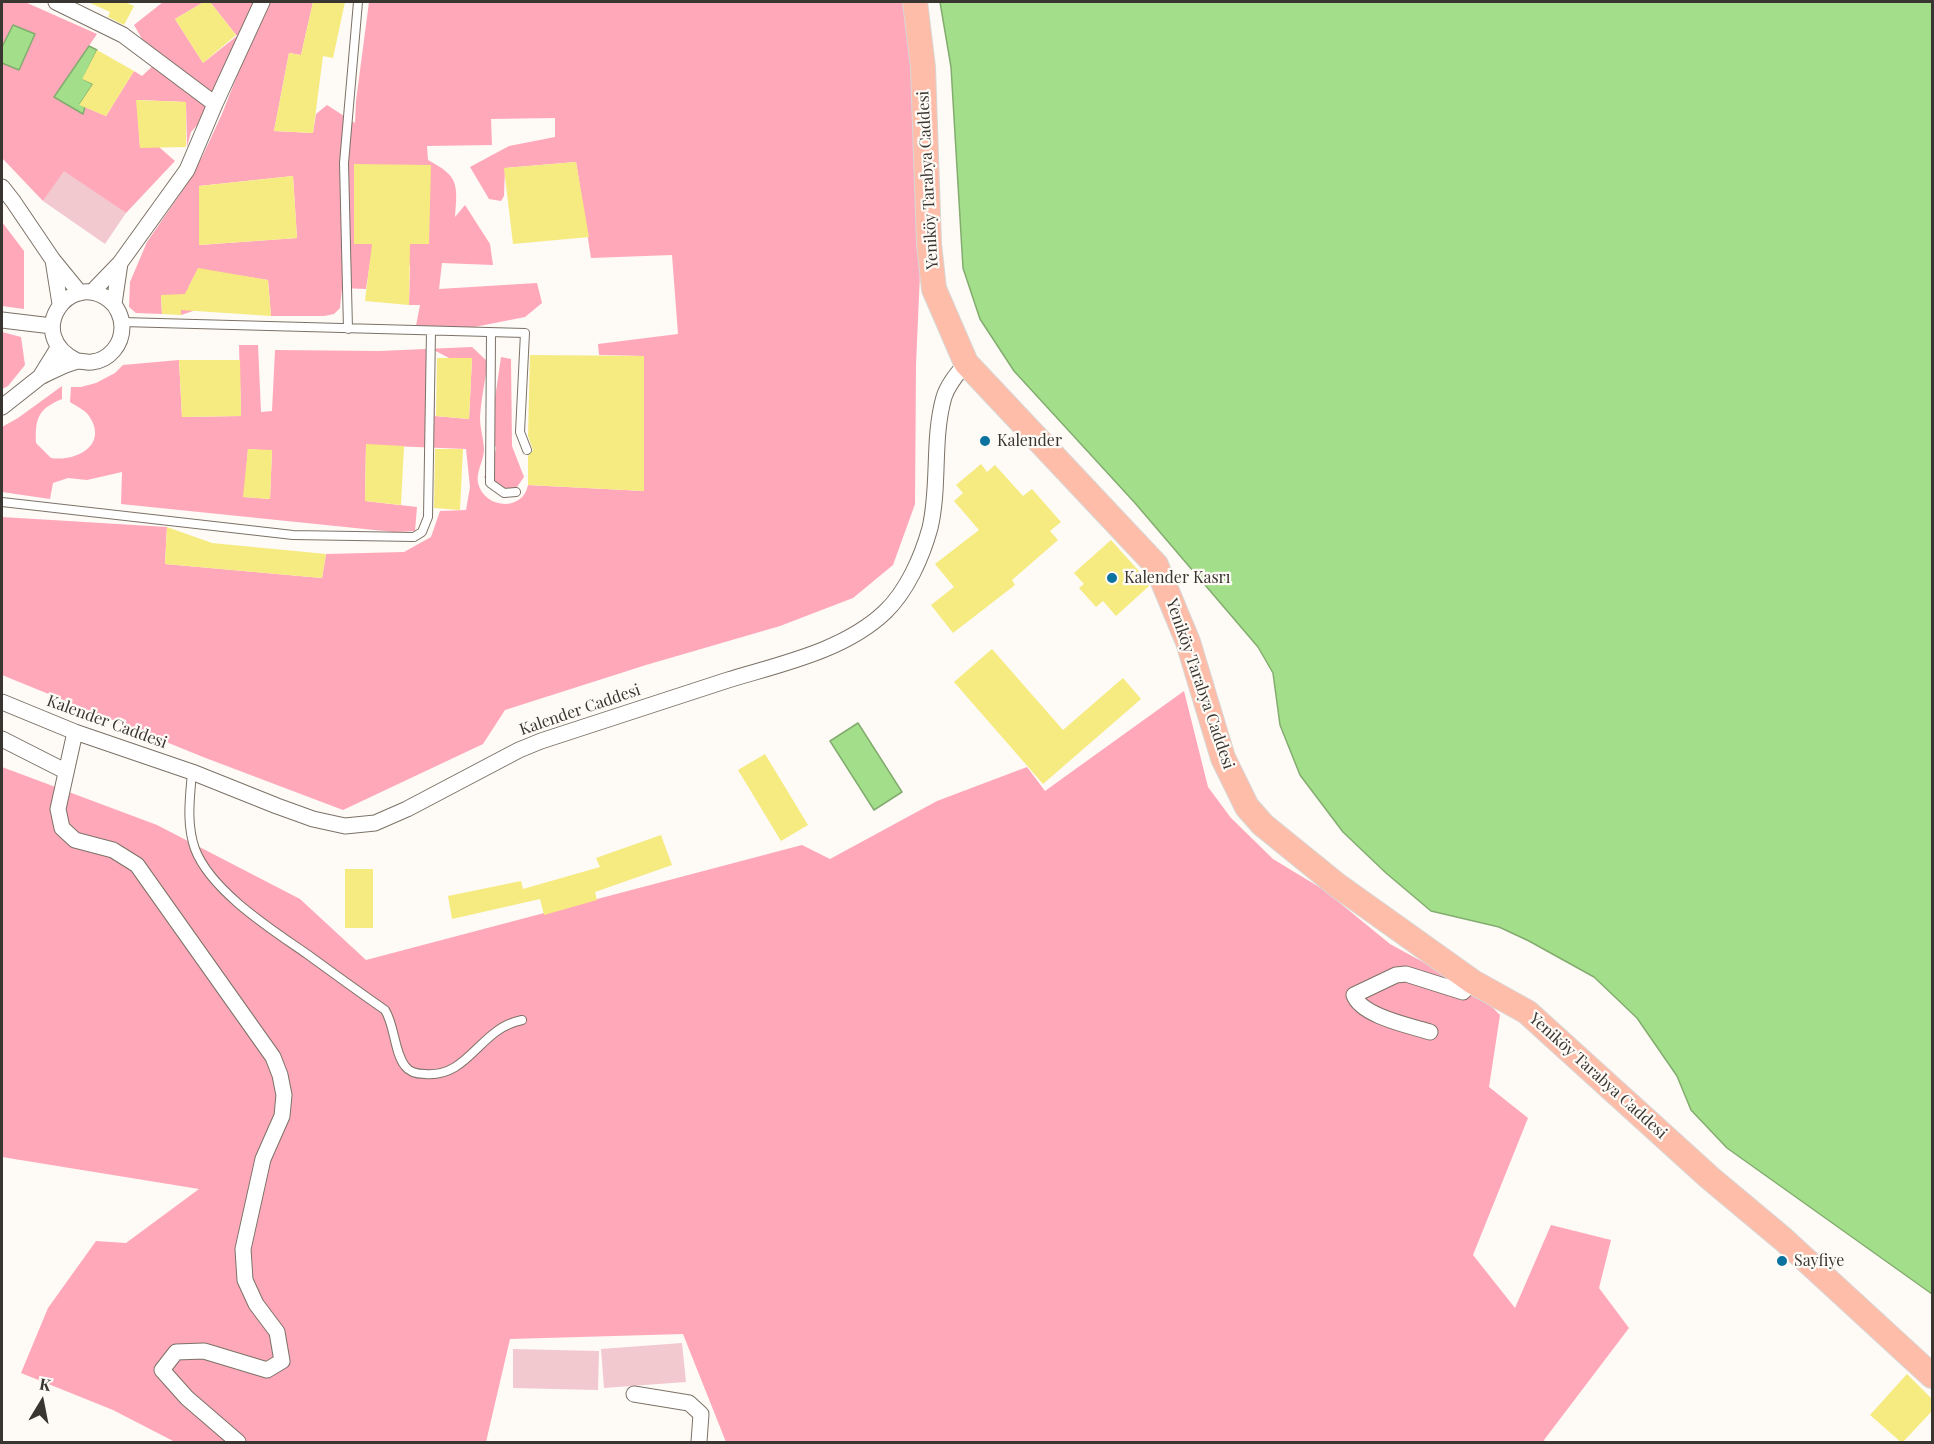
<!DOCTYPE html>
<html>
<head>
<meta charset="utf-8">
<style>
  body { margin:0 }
  #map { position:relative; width:1934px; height:1444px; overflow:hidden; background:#fefaf5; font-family:"Playfair Display",serif }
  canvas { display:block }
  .frame { position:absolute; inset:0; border:3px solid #393530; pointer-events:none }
  .north { position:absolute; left:12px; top:1372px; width:60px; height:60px; -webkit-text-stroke:4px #fefaf5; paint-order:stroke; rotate:10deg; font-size:16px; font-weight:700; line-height:24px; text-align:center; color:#393530 }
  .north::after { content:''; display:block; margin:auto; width:21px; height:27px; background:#393530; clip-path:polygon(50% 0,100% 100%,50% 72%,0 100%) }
</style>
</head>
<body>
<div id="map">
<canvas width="1934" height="1444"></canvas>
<div class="frame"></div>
<div class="north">K</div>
</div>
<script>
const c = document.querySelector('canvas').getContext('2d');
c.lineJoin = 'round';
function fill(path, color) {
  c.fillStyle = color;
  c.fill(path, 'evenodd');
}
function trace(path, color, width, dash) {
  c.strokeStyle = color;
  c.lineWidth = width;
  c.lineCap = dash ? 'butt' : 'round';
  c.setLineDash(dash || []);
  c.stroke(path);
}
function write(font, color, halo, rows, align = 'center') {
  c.font = font + ' "Playfair Display",serif';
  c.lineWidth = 4.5;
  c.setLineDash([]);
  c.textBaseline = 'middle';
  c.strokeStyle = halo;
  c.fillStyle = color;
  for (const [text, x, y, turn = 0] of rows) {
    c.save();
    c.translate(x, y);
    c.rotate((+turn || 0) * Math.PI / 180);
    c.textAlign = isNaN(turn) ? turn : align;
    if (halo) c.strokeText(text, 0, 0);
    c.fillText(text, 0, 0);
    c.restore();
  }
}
const green = new Path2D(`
  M64,170L126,213L105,244L43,201Z
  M682,1343L686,1382L604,1388L601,1349Z
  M513,1349L599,1351L598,1390L513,1388Z`);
const forest = new Path2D(`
  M2,2H25L97,34L54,97L83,114L85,107L106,116L134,71L142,76L156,63L134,25L163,2H204L175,19L203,63L237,36L210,2H254L198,124L191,132L187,147L186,102L137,100L140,147H159L175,161L126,213L64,171L43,201L2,158V63L19,70L2,47Z
  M266,2H313L301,55L289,53L274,131L313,133L316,114L327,105L355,123L356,101L369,2H909L924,184L916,364L915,504L893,565L853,598L780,626L646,665L505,710L483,744L343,810L203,757L2,675V517L167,527L165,564L322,578L326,554L404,552L431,537L440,511L466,510L470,487L466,449L366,445L365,501L417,507L415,531L394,532L121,504L122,472L87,480L68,478L53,483L50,499L2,492V427L18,418L62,386V399C38,409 35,418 36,443L51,458C76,462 109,445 89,416C85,410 76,406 70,402L71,387H81L96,383L115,373L123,365L179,360L182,417L241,416L239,345H258L261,412L272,411L275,350L379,351L472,347L488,362C485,381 481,400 480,418C480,429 484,440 484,451C483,462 476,472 478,483C484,509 523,512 528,485L644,491V356L599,355L598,344L678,334L672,255L591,258L576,162L505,168L504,196L501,201L489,199L470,167L509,146L555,137V118L491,119L492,145L427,146L428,160C458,176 458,183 455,217L465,205L490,244L493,265L442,263L439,289L537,283L542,303L525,317L459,330L415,331L420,305H409L410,265L370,263L366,289L342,288L340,308L334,314L324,316H271L268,280L198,269L189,286L193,311L181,315V295H161L162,314L136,313L129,307L130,282L147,242L187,184L203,155L222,114ZM354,165L429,244L354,243ZM293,176L297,238L199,245V186ZM430,348L449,358H472L469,419L435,416L434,358ZM248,449L272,451L270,499L244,497Z
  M2,222L24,251V309L2,306Z
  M2,332L21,337L25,365L8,386L2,389Z
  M501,357L511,359L512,446L524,477L512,494L495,492L484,477L493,464L496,448L490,433Z
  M1184,691L1208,787L1231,818L1273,859L1324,890L1390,944L1476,991L1500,1015L1489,1087L1528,1118L1473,1255L1515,1308L1551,1225L1611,1240L1599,1288L1629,1328L1544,1440L1545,1442H726L683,1334L510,1339L486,1442H175L113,1410L21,1373L48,1308L96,1241L126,1243L199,1189L2,1157V767L157,825L300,899L366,960L802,845L830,859L937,801L1027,767L1045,791Z`);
const water = new Path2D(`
  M940,2H1932V1294L1727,1148L1691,1110L1677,1076L1637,1018L1594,977L1529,941L1499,927L1431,911L1386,873L1343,832L1300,775L1280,725L1273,673L1258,647L1135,503L1014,371L980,319L963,268L951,67Z
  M13,25L35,34L19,70L2,63V47Z
  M89,46L97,50L83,79L93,84L80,104L85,107L83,114L54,97Z
  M858,723L902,792L874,810L830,741Z`);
const building = new Path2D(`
  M88,2H125L134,6L124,25L108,17L110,12Z
  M204,2H210L236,35L203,63L175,19Z
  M313,2H345L333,58L323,56L313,133L274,131L289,53L301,55Z
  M97,50L134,71L106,116L79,105L93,84L82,79Z
  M136,100L186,102V147L140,148Z
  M576,162L589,237L513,244L504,168Z
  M354,164L431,165L429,244H410L409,305L365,301L372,244H354Z
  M293,176L297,238L199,245V186Z
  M198,268L268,280L271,316L181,310V315L162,314L161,295L185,294Z
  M530,355L644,356V491L528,485V456L533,450L528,436Z
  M437,358H472L469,419L436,416Z
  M179,360H240L241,416L182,417Z
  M366,444L404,446L401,505L365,501Z
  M248,449L272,450L270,499L243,497Z
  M435,449H463L460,510L434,508Z
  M981,464L987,472L995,465L1023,496L1032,489L1061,522L1050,531L1058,540L1012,580L1015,585L953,633L931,605L954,587L935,564L979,530L954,501L963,493L956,485Z
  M167,527L212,543L326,554L322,578L165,564Z
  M1111,540L1146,579L1149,586L1116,616L1103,601L1096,607L1079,588L1084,584L1074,573Z
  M992,649L1063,730L1123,678L1141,699L1043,784L954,682Z
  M765,754L808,825L781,841L738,770Z
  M661,835L672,865L595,892L597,900L544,915L540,899L452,919L448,896L521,881L523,889L600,867L596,858Z
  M345,869H373V928H345Z
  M1907,1374L1932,1399V1411L1902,1443L1870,1415Z`);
const lane = new Path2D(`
  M122,322L525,333L520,432L527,450
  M348,329L344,163L358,2
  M491,333L490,483L504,493L516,492
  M2,502L293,535L414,537L422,532L428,517L431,331
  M192,772C190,797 186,824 195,849C211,891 271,929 307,954C333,973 359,992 385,1010C395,1026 394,1052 405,1066C410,1073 418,1074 425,1074C459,1077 473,1048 497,1031C505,1025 513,1022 522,1020`);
const street = new Path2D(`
  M56,2L123,35L215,104
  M2,187L13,201L53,260L80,293
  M53,260L60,304
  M92,292L120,263L187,170L215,104L262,2
  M114,304L120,263
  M2,320L52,326
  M40,377C51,372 66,363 78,361C83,361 87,363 92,362C109,360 122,345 122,327C122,317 117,306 109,300C69,269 23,335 77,361
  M2,407L40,377L58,348
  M2,702L75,732L192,772L277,806L313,819L345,826L375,823L407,809L519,750L541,741C603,721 665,701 728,680C780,664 844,651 885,612C907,591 922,557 930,528C940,485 932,439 944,397C948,384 958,373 966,363
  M75,732L58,809L62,828L75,840L113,850L137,865L273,1057L280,1075L284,1095L282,1116L263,1159L243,1249L245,1280L256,1304L277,1332L282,1361L267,1370L204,1351L176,1352L162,1370L187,1398L238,1442
  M2,739L65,771
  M1430,1032C1411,1026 1361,1016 1354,995L1396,975L1406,974L1463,992L1473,982
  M634,1394L689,1403L701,1414L699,1442`);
const primary = new Path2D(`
  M915,2L923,67L929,244L934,289L966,363L1156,565L1188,642L1223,758L1247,807L1263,825L1337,885L1473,982L1527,1012L1710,1178L1783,1239L1932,1376`);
const markers = [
  [985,441,6,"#0b739f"],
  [1112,578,6,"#0b739f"],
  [1782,1261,6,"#0b739f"]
];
const streetNames = [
  ["Yeniköy Tarabya Caddesi",928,180,-93],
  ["Yeniköy Tarabya Caddesi",1200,684,71],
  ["Kalender Caddesi",580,710,-19],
  ["Kalender Caddesi",107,722,20],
  ["Yeniköy Tarabya Caddesi",1598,1076,42]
];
const poiNames = [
  ["Kalender",997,441],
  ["Kalender Kasrı",1124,578],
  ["Sayfiye",1794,1261]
];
fill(green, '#f3c9d0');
fill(forest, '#fea8ba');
fill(water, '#a3df8a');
trace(water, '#83ac6f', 1.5);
fill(building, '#f5eb81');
trace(lane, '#7b7267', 10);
trace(street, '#7b7267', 17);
trace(primary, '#d7d7d6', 26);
trace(lane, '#fff', 8);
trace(street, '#fff', 15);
trace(primary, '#fdbda8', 24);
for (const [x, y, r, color] of markers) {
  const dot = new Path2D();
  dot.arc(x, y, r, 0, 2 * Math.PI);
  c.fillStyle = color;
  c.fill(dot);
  trace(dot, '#fefaf5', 2);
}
write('16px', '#393530', '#fefaf5', streetNames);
write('16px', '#393530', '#fefaf5', poiNames, 'left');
</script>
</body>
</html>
